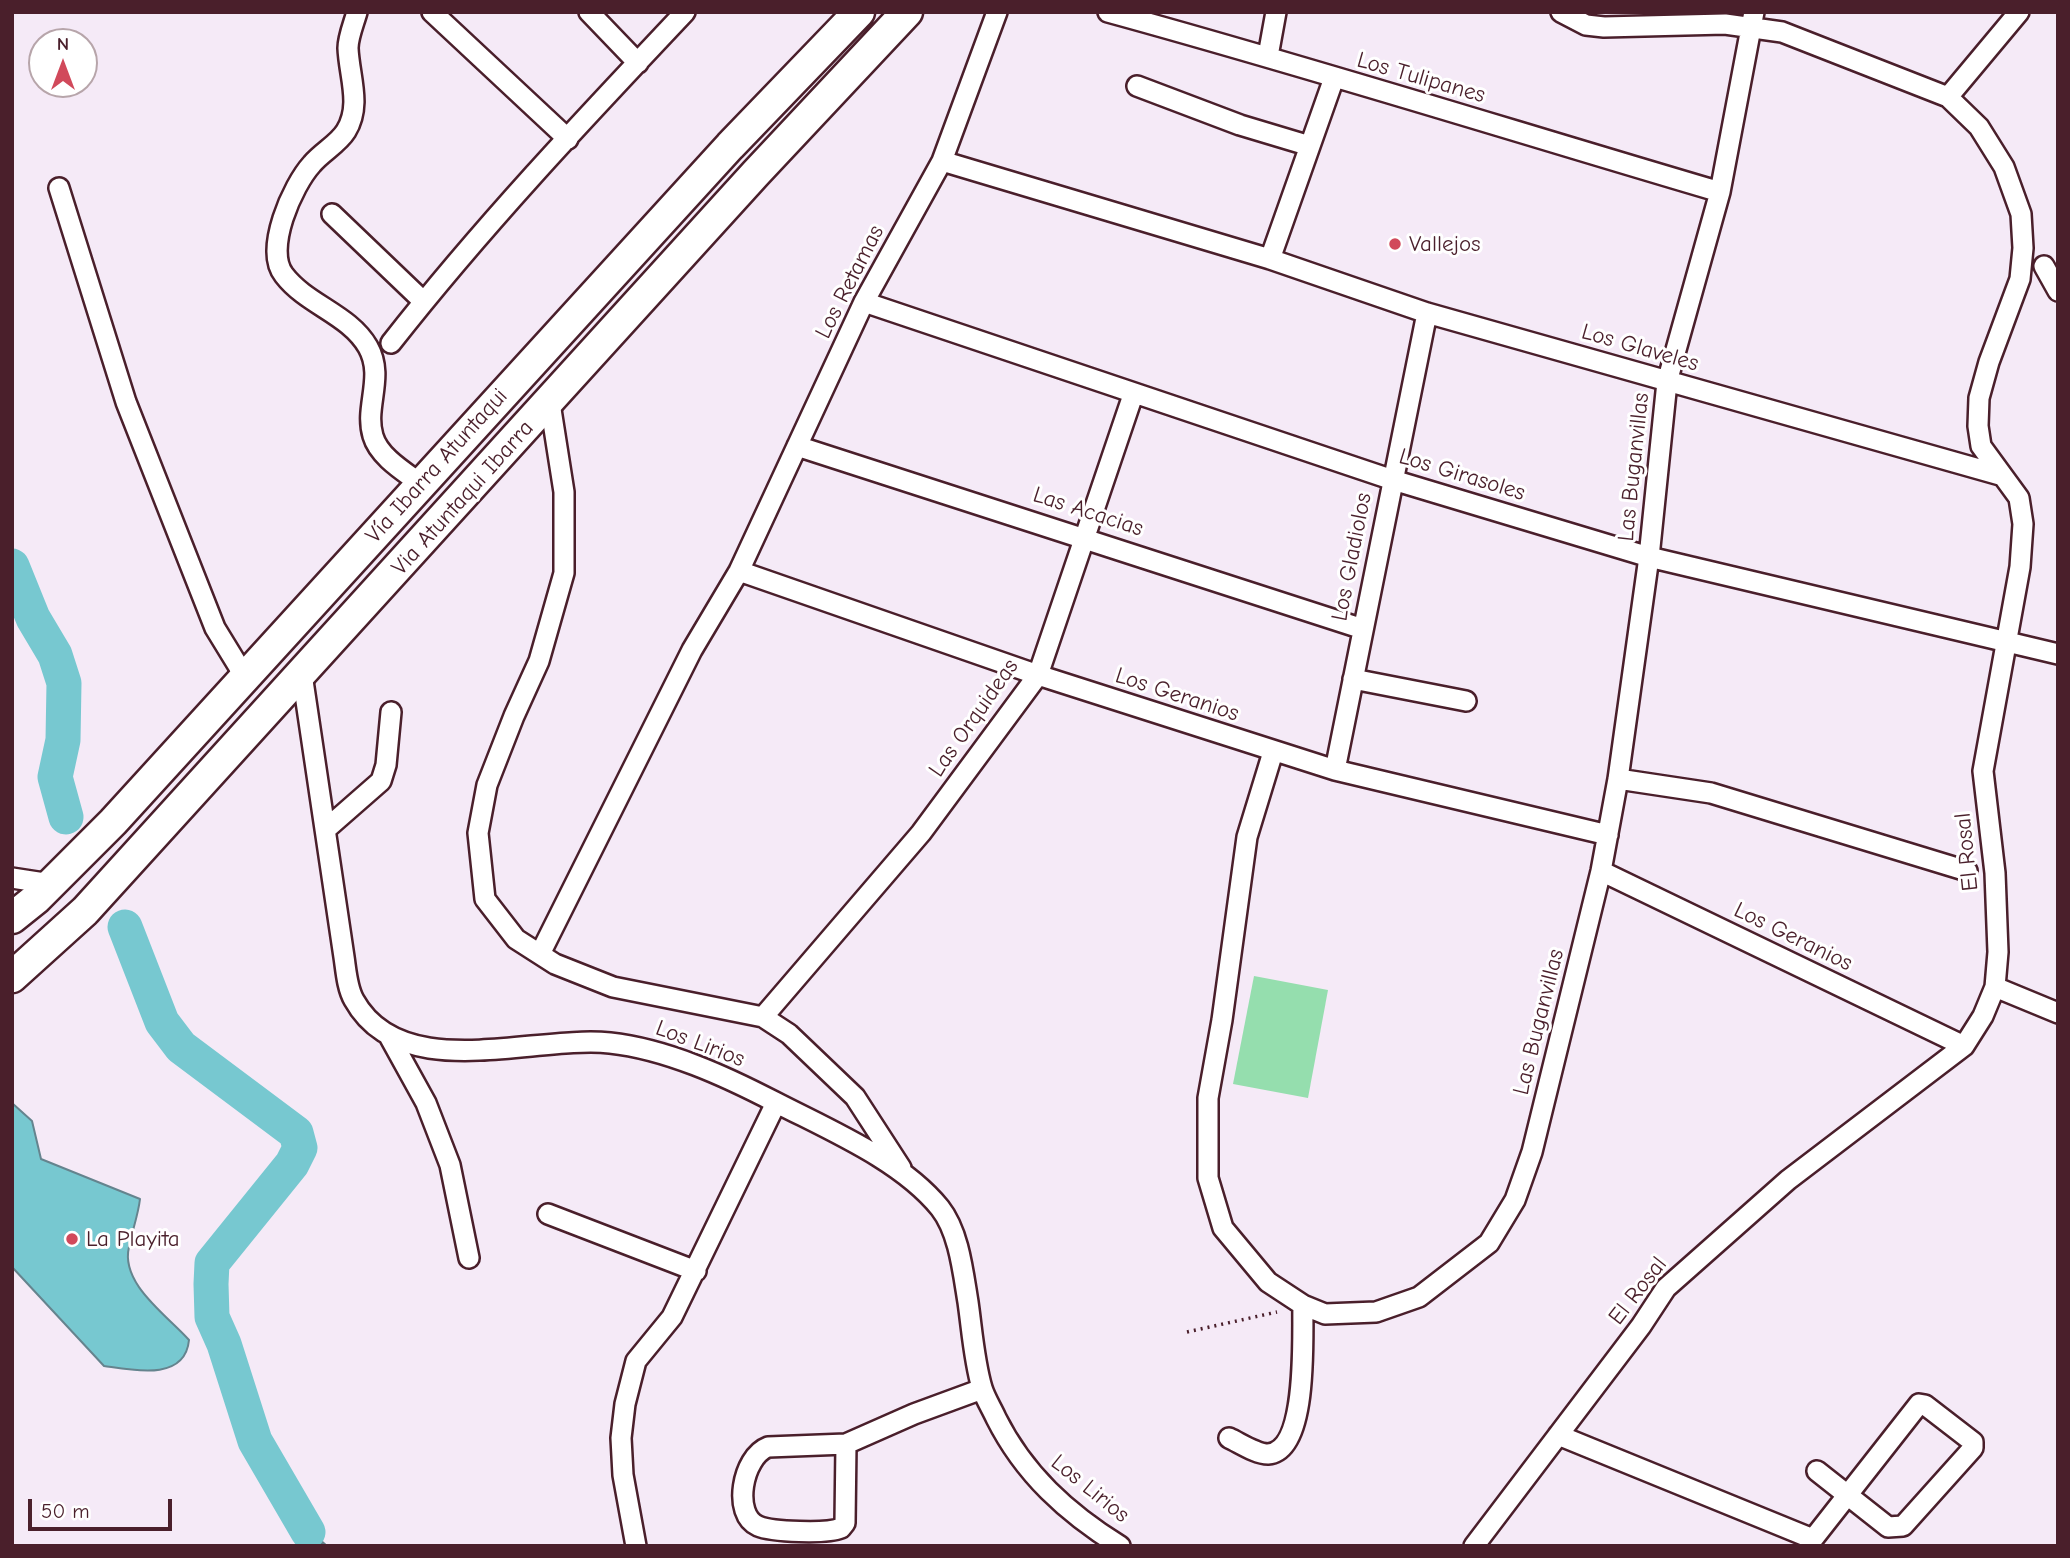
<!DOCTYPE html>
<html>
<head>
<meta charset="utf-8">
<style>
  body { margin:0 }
  #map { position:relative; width:2070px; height:1558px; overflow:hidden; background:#f5eaf7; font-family:"Comic Neue",sans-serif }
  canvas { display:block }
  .frame { position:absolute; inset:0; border:14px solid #4a1f2b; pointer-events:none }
  .north { position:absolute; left:28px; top:28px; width:70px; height:70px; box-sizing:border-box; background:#fff; border:2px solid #b7a5aa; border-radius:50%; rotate:0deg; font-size:19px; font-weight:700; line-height:28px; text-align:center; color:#4a1f2b }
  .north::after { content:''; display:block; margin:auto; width:24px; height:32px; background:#d1495b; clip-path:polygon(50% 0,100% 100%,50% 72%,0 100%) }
  .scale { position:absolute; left:28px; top:1499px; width:144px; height:32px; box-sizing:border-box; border:4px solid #4a1f2b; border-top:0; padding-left:9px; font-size:21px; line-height:24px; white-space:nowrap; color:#4a1f2b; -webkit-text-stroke:5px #fff; paint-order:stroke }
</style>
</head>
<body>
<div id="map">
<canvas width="2070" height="1558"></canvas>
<div class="frame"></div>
<div class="north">N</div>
<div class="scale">50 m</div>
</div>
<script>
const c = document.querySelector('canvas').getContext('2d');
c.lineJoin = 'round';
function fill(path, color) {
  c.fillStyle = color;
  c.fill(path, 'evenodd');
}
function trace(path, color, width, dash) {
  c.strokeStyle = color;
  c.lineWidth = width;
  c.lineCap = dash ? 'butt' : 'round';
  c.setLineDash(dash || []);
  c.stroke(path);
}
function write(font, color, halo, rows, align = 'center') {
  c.font = font + ' "Comic Neue",sans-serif';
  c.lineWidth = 6;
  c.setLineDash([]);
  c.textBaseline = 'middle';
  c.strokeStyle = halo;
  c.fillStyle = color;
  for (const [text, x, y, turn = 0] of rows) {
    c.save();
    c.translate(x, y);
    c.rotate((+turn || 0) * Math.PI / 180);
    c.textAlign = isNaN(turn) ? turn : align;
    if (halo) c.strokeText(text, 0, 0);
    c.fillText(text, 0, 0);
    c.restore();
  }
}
const green = new Path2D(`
  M1254,976L1328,990L1308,1098L1233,1084Z`);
const water = new Path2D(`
  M12,1103L32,1121L41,1159L140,1199C138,1216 132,1231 129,1247C120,1284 168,1316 189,1340C185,1382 132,1370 104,1366L12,1267Z`);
const stream = new Path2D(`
  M299,1546L308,1532L324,1546`);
const river = new Path2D(`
  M12,566L33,618L55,655L64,683L63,740L55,777L66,817
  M125,927L162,1022L181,1047L296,1133L300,1148L292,1164L212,1263L211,1284L212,1317L224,1344L255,1441L308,1532`);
const path = new Path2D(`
  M1187,1332L1277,1312`);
const minor = new Path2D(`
  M357,12C354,23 348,37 348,48C349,76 362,105 346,131C338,144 322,152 312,164C292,186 264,250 284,275C307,305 349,314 368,347C385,377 364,407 373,436C379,457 405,472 421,484
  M432,12L568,139
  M589,12L638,63
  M1108,12C1313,68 1516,132 1720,192
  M1268,56L1276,12
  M1137,86L1240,125L1310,146
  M1948,97L2019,12
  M942,161L1270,259L1427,313L2000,475
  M59,188L126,402L215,628L245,677
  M332,214L424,302
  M1270,259L1334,78
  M2044,266L2058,291
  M864,302L1393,480L1649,557L2058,654
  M391,343C482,227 584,119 685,12
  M550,403L564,492V573L539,661L514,716L487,785L478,833L485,899L516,939L555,964L613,987L763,1017L789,1034L855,1097L901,1168
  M797,446L1363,629
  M739,571L1038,675L1335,770L1608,835
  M302,674L344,957C346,970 347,988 354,1000C401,1085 533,1035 610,1043C666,1049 725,1076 775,1102C829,1130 901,1160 940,1208C959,1232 963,1272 968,1302C972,1330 974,1361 982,1388C985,1398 992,1409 996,1418C1024,1474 1067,1513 1120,1546
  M1353,679L1466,701
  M1273,752L1247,837L1222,1020L1208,1098V1178L1223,1228L1268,1282L1303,1305L1325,1314L1376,1312L1419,1297L1489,1243L1515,1200L1532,1152L1601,871L1618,779L1649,557L1667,382L1720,192L1754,12
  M1335,770L1427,313
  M1618,779L1711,793L1967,871
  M325,830L381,781L386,765L391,712
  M1601,871L1964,1046
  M12,878L51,884
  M540,954L692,650L739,571L864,302L942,161L997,12
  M1995,987L2058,1013
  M763,1017L921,833L1038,675L1133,395
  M389,1036L426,1103L450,1165L469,1258
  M548,1214L696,1271
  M1558,1435L1813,1539L1919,1404L1925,1405L1973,1442V1448L1903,1526L1888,1527L1817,1471
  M1229,1438C1240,1443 1256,1454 1268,1454C1309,1451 1302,1334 1303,1305
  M846,1444L845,1523L841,1528C827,1534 772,1532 758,1526C732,1515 742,1457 768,1447L846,1444L914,1414L982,1389
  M636,1546L623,1475L621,1438L625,1404L636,1361L672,1317L776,1103
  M1474,1546L1641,1326L1666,1288L1788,1180L1964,1046L1983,1016L1995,987L1998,952L1995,873L1983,771L2020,567L2023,524L2019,498L1981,446L1978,426L1979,398L1989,362L2020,279L2023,248L2021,214L2004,167L1979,127L1948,97L1782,32L1725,24L1604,27L1586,25L1561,12`);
const highway = new Path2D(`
  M12,918L37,898L113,822L730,146L859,12
  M12,977L85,911L756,173L907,12`);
const markers = [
  [1395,244,7,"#d1495b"],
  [72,1239,7,"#d1495b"]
];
const streetNames = [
  ["Los Tulipanes",1421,78,16],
  ["Los Retamas",850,282,-63],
  ["Los Glaveles",1640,348,16],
  ["Vía Ibarra Atuntaqui",437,466,-48],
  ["Las Buganvillas",1634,467,-84],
  ["Los Girasoles",1462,475,17],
  ["Via Atuntaqui Ibarra",463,498,-48],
  ["Las Acacias",1088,512,18],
  ["Los Gladiolos",1352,557,-79],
  ["Los Geranios",1177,695,18],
  ["Las Orquideas",974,718,-55],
  ["El Rosal",1967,852,-96],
  ["Los Geranios",1793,937,26],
  ["Las Buganvillas",1539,1022,-76],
  ["Los Lirios",700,1044,21],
  ["El Rosal",1638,1291,-52],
  ["Los Lirios",1090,1489,39]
];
const poiNames = [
  ["Vallejos",1409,244],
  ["La Playita",86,1239]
];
fill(green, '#95deae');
fill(water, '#77c8d0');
trace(water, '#65848e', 2);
trace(stream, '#65848e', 6);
trace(river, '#77c8d0', 35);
trace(minor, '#4a1f2b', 24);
trace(highway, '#4a1f2b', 35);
trace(path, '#4a1f2b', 3.5, [2, 5]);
trace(minor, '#fff', 19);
trace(highway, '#fff', 30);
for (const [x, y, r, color] of markers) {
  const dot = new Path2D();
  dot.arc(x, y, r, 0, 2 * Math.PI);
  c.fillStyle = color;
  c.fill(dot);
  trace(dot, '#fff', 2.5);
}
write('23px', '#4a1f2b', '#fff', streetNames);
write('23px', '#4a1f2b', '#fff', poiNames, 'left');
</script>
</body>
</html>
